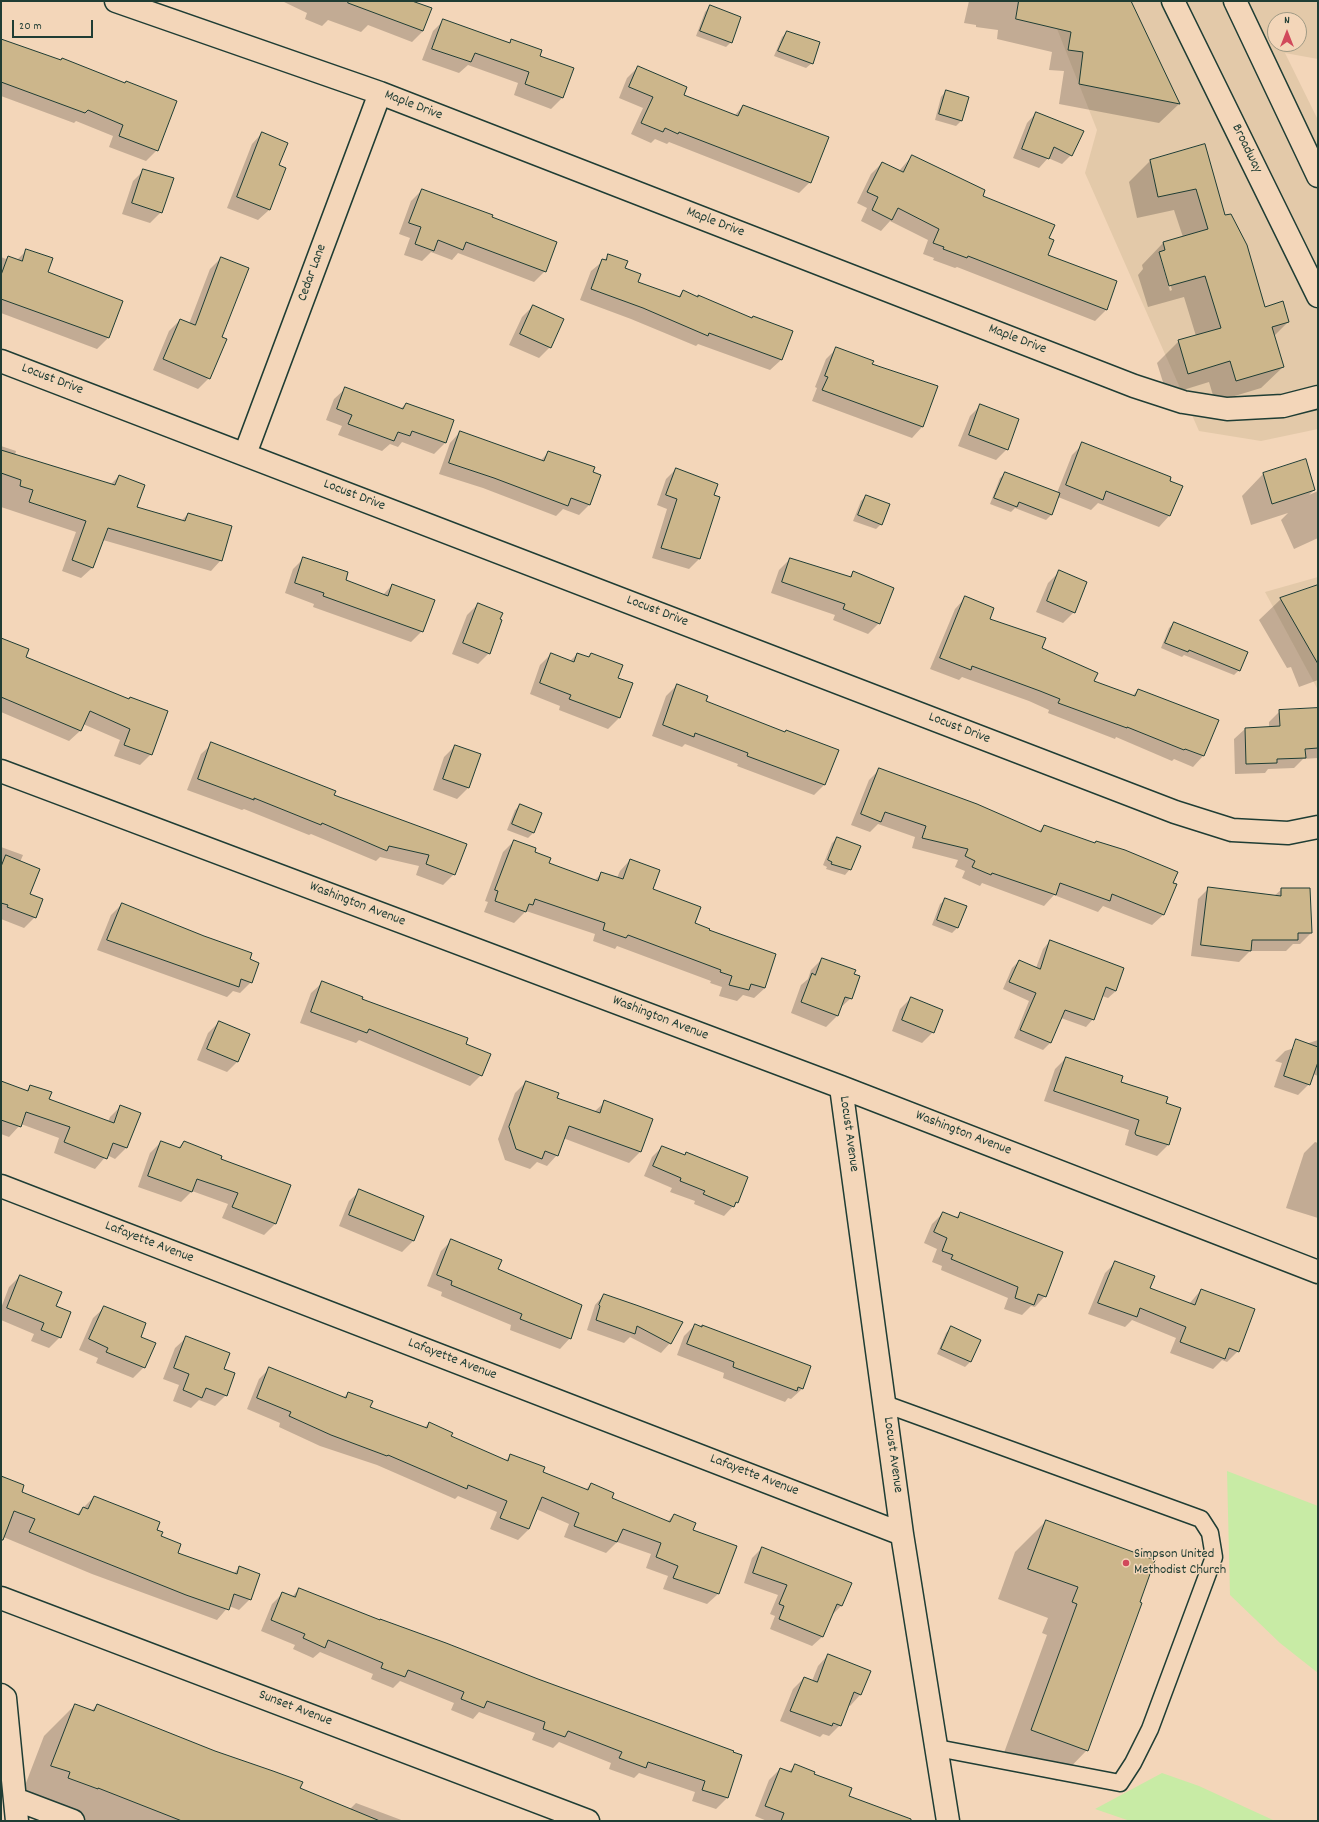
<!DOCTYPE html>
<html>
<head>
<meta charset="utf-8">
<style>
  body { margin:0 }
  #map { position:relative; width:1319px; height:1822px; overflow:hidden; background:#f3d6b9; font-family:Dekko,sans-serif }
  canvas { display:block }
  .frame { position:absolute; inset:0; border:2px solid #1f3d34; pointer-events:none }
  .north { position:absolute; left:1267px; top:12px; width:40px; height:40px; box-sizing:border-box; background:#f3d6b9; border:1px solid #9e9984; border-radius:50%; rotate:0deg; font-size:11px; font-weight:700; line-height:16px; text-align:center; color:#1f3d34 }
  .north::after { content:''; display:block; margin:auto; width:14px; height:18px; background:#d1495b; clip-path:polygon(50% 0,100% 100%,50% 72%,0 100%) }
  .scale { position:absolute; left:12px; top:20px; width:81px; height:18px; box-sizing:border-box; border:2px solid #1f3d34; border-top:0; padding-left:5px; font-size:12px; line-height:14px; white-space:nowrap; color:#1f3d34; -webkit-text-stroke:3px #f3d6b9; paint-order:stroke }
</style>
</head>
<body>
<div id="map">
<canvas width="1319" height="1822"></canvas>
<div class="frame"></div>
<div class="north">N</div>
<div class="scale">20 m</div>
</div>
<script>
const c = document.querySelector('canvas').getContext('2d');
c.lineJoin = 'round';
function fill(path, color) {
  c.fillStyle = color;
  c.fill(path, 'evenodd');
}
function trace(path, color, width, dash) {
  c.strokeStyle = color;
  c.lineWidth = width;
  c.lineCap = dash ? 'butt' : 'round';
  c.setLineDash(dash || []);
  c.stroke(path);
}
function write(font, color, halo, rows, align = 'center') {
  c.font = font + ' Dekko,sans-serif';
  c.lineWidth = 3;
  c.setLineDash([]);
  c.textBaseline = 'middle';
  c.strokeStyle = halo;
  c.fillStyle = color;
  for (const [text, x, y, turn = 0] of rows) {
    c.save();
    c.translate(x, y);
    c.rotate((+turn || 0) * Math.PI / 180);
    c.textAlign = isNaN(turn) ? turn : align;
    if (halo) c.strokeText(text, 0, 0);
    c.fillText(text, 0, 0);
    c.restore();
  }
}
const built = new Path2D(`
  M1046,1H1318V59L1285,53L1318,120V429L1261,441L1199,431L1085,173L1097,130ZM1275,20H1299V44H1275Z
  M1318,577V690L1265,592Z`);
const green = new Path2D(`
  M1227,1471L1318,1506V1673L1280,1643L1230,1595Z
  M1162,1773L1199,1786L1273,1820L1285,1821H1130L1095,1809Z`);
const shadow = new Path2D(`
  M282,1H409L423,31L412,42L368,25L361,32L328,20L322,26L305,19L307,13Z
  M969,1H1130L1179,104L1159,123L1059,104L1064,71L1049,70L1052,52L997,39L998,30L976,27V25L964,23Z
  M710,6L731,42L726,47L696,36L705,12Z
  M444,20L509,44L512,41L538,57L572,68L562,98L551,109L514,95L518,83L468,65L459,73L422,60L433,31Z
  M787,32L812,63L806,68L774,56L782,37Z
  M1,40L60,61L62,59L157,150L146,161L109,147L113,136L76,121L74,123L1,96Z
  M638,67L683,95L734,116L743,106L810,182L799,193L669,142L667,144L655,139L651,143L631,134L643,108L619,98L627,78Z
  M946,91L961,121L956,126L935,120L941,97Z
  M1036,113L1071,155L1062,164L1048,158L1039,168L1013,158L1027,123Z
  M262,133L278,166L269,210L258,220L227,208L252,144Z
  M1204,145L1225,217L1264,308L1288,322L1274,336L1283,367L1261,388L1215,402L1209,382L1167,395L1157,363L1179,341L1196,336L1184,297L1148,307L1138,275L1143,269L1142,265L1163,243L1183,237L1174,210L1137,218L1129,182L1150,161ZM1160,257H1162L1172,290L1170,291Z
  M912,156L1048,239L1046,256L1116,282L1106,310L1095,321L957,267L955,268L933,260L934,258L923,254L928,240L890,221L881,231L861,221L867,208L857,203L871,174L882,163L899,171Z
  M144,170L161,212L150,223L122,214L133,181Z
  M422,190L491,218L545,271L534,282L458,253L452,260L431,252L422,261L404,255L410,238L399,234L411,201Z
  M27,250L108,338L97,349L1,313V257L6,259L8,257L17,260Z
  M609,256L637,283L678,297L683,291L697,297L699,296L781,360L770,370L698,344L696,346L631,319L580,300L591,271Z
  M221,258V338L209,378L198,389L153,370L169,331L180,320L189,324L210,269Z
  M533,306L550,347L539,358L509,345L522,317Z
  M837,348L871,364L922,427L912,438L812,401L817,388L815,387L826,359Z
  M345,389L400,409L406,404L453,421L445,443L434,454L402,442L398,447L390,444L382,451L338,435L342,426L326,420L334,399Z
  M981,405L1007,449L996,460L958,446L970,416Z
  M460,432L540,461L549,452L592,473L590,504L579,515L563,509L556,516L483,488L439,474L450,443Z
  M1083,444L1181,486L1169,516L1159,527L1098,503L1091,510L1058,497L1051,515L1046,520L1015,508L1011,512L990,504L1000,478L1006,473L1057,493L1072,455Z
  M1,446L16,451L15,455L110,485L119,476L136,507L181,521L188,514L221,560L211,571L103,540L92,568L81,578L62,571L76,532L1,507Z
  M1305,461L1314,490L1309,495L1318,491V538L1294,549L1281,520L1288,513L1251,525L1242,496L1263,474Z
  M676,469L718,497L699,559L689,569L652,558L667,509L657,505L666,479Z
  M866,496L881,524L876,529L853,521L861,501Z
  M304,558L344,580L383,595L392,585L422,631L411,642L313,607L314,604L285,593L293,569Z
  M790,559L849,577L853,573L879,623L868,634L833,620L835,615L771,593L779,570Z
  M1059,572L1074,612L1063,623L1036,612L1048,583Z
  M1318,586V680L1299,687L1291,667L1287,668L1259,620L1281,599Z
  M965,598L989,619L1041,649L1093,682L1132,696L1138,690L1203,756L1193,767L1174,759L1172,761L1116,737L1115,739L1048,713L1049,710L1029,701L962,677L959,680L930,669L955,609Z
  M478,604L489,653L478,664L452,654L467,615Z
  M1174,623L1239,670L1234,675L1184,655L1182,657L1161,648L1169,628Z
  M1,639L25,658L129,700L151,754L140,765L114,756L120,740L83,724L80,731L69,741L1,712Z
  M551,654L570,661L577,654L587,658L591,654L617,678L631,684L619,718L608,729L559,710L560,706L530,694L540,665Z
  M677,685L705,702L825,784L814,795L737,766L738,764L685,744L682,747L652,736L666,696Z
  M1318,709V758L1303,759L1294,768L1268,769L1265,773L1235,774L1234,739L1245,729L1269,728V722L1280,711Z
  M212,744L332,796L465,844L454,874L443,885L416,875L419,866L380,857L376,861L311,834L309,835L244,809L242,810L187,790L201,754Z
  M455,746L480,755L468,788L457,799L433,790L444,757Z
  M880,769L1038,832L1044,826L1094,844L1096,842L1172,884L1163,915L1152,925L1103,906L1098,912L1054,895L1044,906L982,883L980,886L962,878L965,871L955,867L958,860L912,848L915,837L878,824L870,832L851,825L869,780Z
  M520,805L541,813L533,833L528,838L507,830L515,810Z
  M837,838L850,869L845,875L826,869L827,867L823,865L832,843Z
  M514,841L547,864L594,881L602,873L617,878L620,871L630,860L652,890L693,924L708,931L765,988L754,998L743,995L737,1001L719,996L722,987L710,983L711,981L617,946L615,949L593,941L595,934L526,911L514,923L484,912L488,902L485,901L503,852Z
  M1,847L23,855L20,862L35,917L24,928L1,919Z
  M1209,888L1274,896L1282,889L1309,912H1311V933L1300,944H1293L1286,951H1250L1239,962L1191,956L1198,899Z
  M946,899L957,928L952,933L932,925L940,904Z
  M122,904L248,960L251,982L240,993L233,991L227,997L97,950L111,915Z
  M1050,941L1116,991L1108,998L1102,996L1093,1019L1086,1027L1061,1018L1050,1043L1043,1050L1014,1038L1029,1001L1003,989L1012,968L1019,961L1036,968L1043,949Z
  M822,959L851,998L839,1009L837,1016L826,1027L791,1013L801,985L808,979L811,970Z
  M322,983L464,1045L481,1075L470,1086L359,1040L356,1043L300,1023L311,993Z
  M911,998L933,1032L922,1043L892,1031L900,1009Z
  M219,1022L238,1061L227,1072L197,1060L208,1033Z
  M1318,1040V1076L1313,1074L1309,1084L1298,1095L1274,1087L1282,1063L1275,1061L1285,1051Z
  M1066,1058L1165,1103L1180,1108L1168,1145L1157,1156L1125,1145L1129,1130L1044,1101L1055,1069Z
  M1,1082L26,1091L30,1086L48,1099L108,1122L110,1117L120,1107L139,1114L126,1148L115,1159L107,1155L95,1169L54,1153L59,1138L21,1124L9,1137L1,1134Z
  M526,1082L556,1099L594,1112L605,1102L652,1119L640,1152L629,1163L563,1138L557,1155L547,1166L537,1162L530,1169L505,1160L498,1139L515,1093Z
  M161,1142L178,1148L184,1142L220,1159L289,1185L275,1224L264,1235L222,1218L228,1204L192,1191L181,1202L138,1187L150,1153Z
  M1315,1142L1318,1143V1218L1286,1208L1304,1153Z
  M662,1147L684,1156L686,1153L737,1202L724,1216L694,1204L695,1201L670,1192L672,1188L644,1176L652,1157Z
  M360,1191L423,1216L413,1241L402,1252L339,1226L349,1201Z
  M943,1213L955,1218L960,1214L1045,1296L1035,1307L1031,1306L1022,1315L1004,1309L1008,1298L941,1270L942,1266L932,1262L937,1249L924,1243L932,1224Z
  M452,1240L497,1270L570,1338L560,1349L510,1330L511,1325L441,1296L442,1292L427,1286L441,1251Z
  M1116,1262L1149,1288L1189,1304L1201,1290L1238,1351L1227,1362L1222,1360L1213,1369L1170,1353L1176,1338L1132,1320L1125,1327L1088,1314L1105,1273Z
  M20,1276L55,1306L60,1337L49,1348L31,1341L34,1334L1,1320V1308L9,1287Z
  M604,1295L670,1343L661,1353L630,1337L624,1343L587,1330L595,1305Z
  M104,1308L139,1337L144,1367L133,1378L96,1363L98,1358L79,1350L93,1318Z
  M695,1325L810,1367L802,1389L791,1399L788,1398L785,1402L723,1378L724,1373L677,1355L684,1336Z
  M951,1328L970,1362L965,1367L937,1354L946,1333Z
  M186,1338L223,1370L226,1395L215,1406L199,1400L191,1408L173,1401L179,1385L163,1379L175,1348Z
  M270,1368L343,1398L348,1393L369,1408L424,1428L429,1423L450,1437L505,1461L511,1455L542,1473L585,1490L591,1484L611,1499L667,1522L674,1515L691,1531L718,1594L707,1604L663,1589L668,1576L646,1568L651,1554L617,1542L606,1553L564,1537L569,1524L536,1509L529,1529L518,1540L490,1529L497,1512L458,1496L455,1499L377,1465L320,1446L279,1427L280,1423L247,1409L259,1379Z
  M1,1480L20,1492L76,1515L94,1497L156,1530L159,1537L176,1554L234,1573L239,1568L250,1599L239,1610L229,1606L217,1620L92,1574L1,1536Z
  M1046,1521L1154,1561L1087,1750L1057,1781L1001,1761L1047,1635L1042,1633L1048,1618L998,1599L1015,1552Z
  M762,1548L842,1605L832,1615L822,1637L812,1646L770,1629L775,1616L770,1614L778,1595L744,1583L752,1558Z
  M299,1589L379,1621L619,1709L727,1798L716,1809L692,1801L695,1792L639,1773L634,1778L609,1769L611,1763L559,1742L553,1748L532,1740L535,1733L479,1712L473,1719L451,1710L454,1703L400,1681L393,1688L371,1679L373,1674L320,1652L313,1658L293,1649L295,1645L261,1631L272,1604L283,1593L292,1597Z
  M828,1655L870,1672L860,1695L850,1706L848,1705L840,1725L829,1736L823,1734L820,1737L780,1721L793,1689L804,1678L812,1681L818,1666ZM828,1722L836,1723V1725Z
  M75,1705L91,1711L97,1705L350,1809L356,1803L404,1821H71L21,1796L44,1736Z
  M795,1766L848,1796L889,1821H767L755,1816L769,1780L780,1769L788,1772Z`);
const building = new Path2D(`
  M349,1H412L432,8L423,31L348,3Z
  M1019,1H1131L1180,104L1079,84L1083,52L1068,50L1071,32L1016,19Z
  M710,5L741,17L732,43L700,31Z
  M443,19L510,43L511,39L542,50L540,56L574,68L563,98L525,84L529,72L475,53L471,62L432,49Z
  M787,31L820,42L813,64L778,51Z
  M1,39L61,60L62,58L125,83L126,81L177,101L158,151L119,136L123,125L88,110L85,113L1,82Z
  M638,66L687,87L684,95L738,116L743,105L829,137L811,183L679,132L678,134L665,128L663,132L641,123L653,97L629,87Z
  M946,90L969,97L962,121L939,114Z
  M1036,112L1084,131L1072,156L1054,147L1049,159L1022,149Z
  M262,132L288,143L279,165L286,168L270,210L237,197Z
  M1205,144L1225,215L1231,214L1247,245L1265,307L1283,301L1289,322L1272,327L1284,367L1236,381L1230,361L1188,374L1178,340L1221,328L1205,276L1169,286L1159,252L1165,250L1163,242L1208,229L1196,189L1158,197L1150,160Z
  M912,155L985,190L983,196L1055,225L1049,238L1054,240L1048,255L1117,281L1107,310L968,256L967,258L943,249L944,247L933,243L939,229L898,208L892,220L872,210L878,197L867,192L882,162L903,172Z
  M143,169L174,178L162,213L132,203Z
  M422,189L493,215L492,217L557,242L546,272L466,242L463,250L438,240L434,251L415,244L421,227L409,223Z
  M26,249L53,258L48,272L123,301L109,338L1,299V275L8,256L22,261Z
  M608,254L628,261L625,268L641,274L638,282L680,297L683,290L698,297V295L752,318L753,316L793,331L782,360L709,333L708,336L643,308L591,289L602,259L606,260Z
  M221,257L249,268L222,337L227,339L210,379L163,359L180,319L195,325Z
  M533,305L564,319L551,348L520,334Z
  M836,347L874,361L872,364L938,386L923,427L822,390L828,377L825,376Z
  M345,387L403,409L406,403L454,420L446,443L412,431L410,436L398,432L394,441L348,424L352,415L337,409Z
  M980,404L1019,419L1008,450L969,435Z
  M460,431L544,461L548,451L595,467L593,472L601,475L590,505L571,498L568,506L494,478L449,463Z
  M1082,442L1171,477L1170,481L1183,486L1170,516L1106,491L1103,500L1066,485Z
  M1,450L115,485L119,475L145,485L137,507L185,521L188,513L232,526L222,561L108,528L93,568L72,560L86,521L29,502L33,490L20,486L21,480L1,473Z
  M1306,459L1315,490L1272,504L1263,473Z
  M676,468L718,484L714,495L720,497L700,559L661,548L677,499L666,495Z
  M1005,472L1060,493L1052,515L1019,502L1017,507L994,498Z
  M866,495L890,504L882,525L858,515Z
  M303,557L348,572L346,580L388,596L392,584L435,600L423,632L323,596L324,593L295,583Z
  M790,558L851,577L853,571L894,588L880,624L843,609L845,604L782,582Z
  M1059,570L1087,582L1075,613L1047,601Z
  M1318,585V664L1280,598Z
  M965,596L994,608L990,619L1046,638L1042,648L1098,673L1094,681L1135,696L1138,689L1219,720L1204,756L1185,749L1184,750L1127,727V728L1058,703L1060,699L1040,691L972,666L971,670L940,658Z
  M478,603L503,613L500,619L502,620L490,654L463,643Z
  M1174,622L1248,652L1240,671L1189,650L1188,652L1165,643Z
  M1,638L29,649L26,657L129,699L130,697L168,711L152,755L124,745L130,729L90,711L81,731L1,697Z
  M551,653L574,662L577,653L589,657L591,653L623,665L618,678L633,683L620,718L569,699L571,695L540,683Z
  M677,684L708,696L706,701L785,732L786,730L839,750L825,785L747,756L748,753L695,733L694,737L663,725Z
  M1318,708V748L1305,749L1306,758L1277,759V763L1246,764L1245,728L1280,726L1279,710Z
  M211,742L336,791L334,795L467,844L455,875L426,864L429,855L389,846L387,851L322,823L321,825L254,798V800L198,779Z
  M455,745L481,754L469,788L443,779Z
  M879,768L977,804L1041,832L1044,825L1095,843L1096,841L1125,850L1178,872L1173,883L1177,884L1164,915L1112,894L1110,901L1060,883L1056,895L992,873L991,875L972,867L975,861L965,856L968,849L922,838L926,826L885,812L881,822L861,814Z
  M520,804L542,813L534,833L512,824Z
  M837,837L861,846L851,870L831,864L832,862L828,860Z
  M514,840L536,848L535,852L551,858L549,863L598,881L601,872L623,879L630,859L660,870L653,889L701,907L695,923L710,929L709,930L776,954L765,988L751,984L749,990L729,985L732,976L720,972L721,970L628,935L626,938L603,930L605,923L535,899L533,905L529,904L526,912L495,901L498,891L495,890Z
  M6,855L40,869L30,894L43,899L36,918L7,907L8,905L1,903V867Z
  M1208,887L1281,896V888H1310L1312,933H1298V940H1252L1251,951L1201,945Z
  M945,898L967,906L958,928L937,920Z
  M122,903L204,936L252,953L250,959L259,963L252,983L241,979L239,987L107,940Z
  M1050,940L1124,968L1116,991L1106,987L1094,1020L1065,1010L1051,1043L1020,1030L1036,993L1009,982L1019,960L1040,969Z
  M822,958L856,970L854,974L860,976L852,999L845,997L838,1016L801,1002L812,973L815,975Z
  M322,981L363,997L362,999L468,1038L466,1044L491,1054L482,1076L369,1029L367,1033L311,1012Z
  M911,997L943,1010L934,1033L902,1020Z
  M219,1021L250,1034L238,1062L207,1049Z
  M1296,1039L1318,1047V1062L1310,1085L1284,1076Z
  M1066,1057L1123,1076L1121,1082L1168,1097L1166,1103L1181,1108L1169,1145L1136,1135L1135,1133L1139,1120L1054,1091Z
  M1,1081L28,1091L30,1085L52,1092L49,1099L114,1123L120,1105L141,1113L127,1148L113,1143L107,1159L64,1142L70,1127L26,1112L21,1127L1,1120Z
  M526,1081L559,1093L557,1098L600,1113L604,1100L653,1119L641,1152L569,1126L558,1156L545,1151L542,1159L516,1149L509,1127Z
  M161,1141L180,1148L184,1141L222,1156L221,1159L291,1185L276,1224L232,1207L238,1193L197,1179L192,1192L148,1176Z
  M662,1146L685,1155L686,1152L748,1177L738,1203L736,1202L734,1207L703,1194L705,1191L680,1181L681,1178L653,1166Z
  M359,1189L424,1216L414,1241L349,1215Z
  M943,1212L958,1218L960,1212L1063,1252L1046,1297L1038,1294L1034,1305L1015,1298L1018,1287L951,1259L953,1255L942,1251L947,1238L934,1232Z
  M451,1239L502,1260L498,1269L582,1305L571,1339L520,1319L522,1314L451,1285L452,1281L437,1275Z
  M1115,1261L1155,1276L1150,1288L1195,1305L1201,1289L1255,1309L1239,1352L1229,1348L1225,1359L1180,1342L1186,1327L1140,1308L1137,1317L1098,1303Z
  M20,1275L62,1292L56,1306L71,1312L61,1338L41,1330L44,1323L7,1308Z
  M604,1294L636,1305L683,1322L671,1344L637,1326L635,1334L596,1320L600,1306L599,1305Z
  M104,1306L146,1323L141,1337L156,1343L145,1368L106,1352L108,1348L89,1339Z
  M695,1324L702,1327V1325L811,1366L803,1389L798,1387L797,1391L733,1367L734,1362L687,1344Z
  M951,1326L981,1340L971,1362L941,1349Z
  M186,1336L230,1353L224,1369L235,1373L227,1396L206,1388L202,1398L183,1390L189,1374L174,1368Z
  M269,1367L346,1398L348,1392L373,1401L370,1407L427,1428L429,1422L453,1433L451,1436L508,1461L510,1454L545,1467L543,1472L588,1490L591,1483L614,1493L612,1498L670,1522L674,1514L696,1523L693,1530L737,1546L719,1594L673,1578L678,1566L656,1557L661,1543L623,1529L617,1542L574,1526L579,1513L542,1497L529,1529L500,1518L507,1501L468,1485L467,1489L388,1455L387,1456L331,1435L289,1416L291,1412L257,1398Z
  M1,1476L24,1485L22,1492L79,1515L83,1507L88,1509L94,1496L160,1522L157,1530L163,1532L161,1536L181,1544L178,1553L237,1574L239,1566L260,1574L251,1600L234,1594L229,1610L186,1595L29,1532L35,1519L14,1511L3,1540H1Z
  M1046,1520L1155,1560L1140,1602L1142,1603L1088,1751L1031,1730L1077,1604L1072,1602L1078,1587L1028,1569Z
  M762,1547L852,1583L842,1606L837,1604L823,1637L779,1619L784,1606L779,1604L787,1585L753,1573Z
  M299,1588L380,1620V1619L446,1643L538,1679L734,1751L733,1752L742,1755L728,1798L702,1790L705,1781L648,1762L646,1768L619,1758L622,1752L568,1731L565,1737L543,1729L545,1722L487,1701L484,1708L461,1699L464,1692L408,1670L405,1677L381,1668L383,1663L328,1640L325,1648L303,1638L305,1634L271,1620L282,1592L295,1597Z
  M828,1654L871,1671L861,1695L854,1692L841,1726L833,1723L832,1726L790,1711L804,1677L817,1682Z
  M75,1704L94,1711L97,1704L215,1751L273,1771L303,1782L300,1788L380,1821H182L98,1788V1789L68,1778L70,1772L51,1766Z
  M795,1764L815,1772L814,1774L852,1788L849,1796L911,1819V1821H781L784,1813L765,1806L780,1768L791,1772Z`);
const service = new Path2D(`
  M885,1404L1201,1519L1210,1533L1214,1557L1150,1729L1133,1763L1120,1783L937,1748`);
const minor = new Path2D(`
  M116,1L380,93L1134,386L1183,402L1227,409L1283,406L1318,397
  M1,361L1175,812L1232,830L1288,833L1318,827
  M245,454L380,93
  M1,771L841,1087L1318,1272
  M841,1087L902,1534L948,1821
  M1,1186L902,1534
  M1,1598L588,1821
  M1,1695L5,1698L17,1821
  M15,1799L73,1821`);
const primary = new Path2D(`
  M1173,1L1318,296
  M1235,1L1318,176`);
const markers = [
  [1126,1563,4,"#d1495b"]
];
const streetNames = [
  ["Maple Drive",413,106,21],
  ["Broadway",1246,149,64],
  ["Maple Drive",715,223,21],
  ["Cedar Lane",313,273,-70],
  ["Maple Drive",1017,340,21],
  ["Locust Drive",52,380,21],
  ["Locust Drive",354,496,21],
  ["Locust Drive",657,612,21],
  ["Locust Drive",959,729,21],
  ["Washington Avenue",357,905,21],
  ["Washington Avenue",660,1019,21],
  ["Locust Avenue",848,1134,82],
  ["Washington Avenue",963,1134,21],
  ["Lafayette Avenue",149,1243,21],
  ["Lafayette Avenue",452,1360,21],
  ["Locust Avenue",892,1455,82],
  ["Lafayette Avenue",754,1476,21],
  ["Sunset Avenue",295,1709,21]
];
const poiNames = [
  ["Simpson United",1134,1555],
  ["Methodist Church",1134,1571]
];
fill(built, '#e3c9a9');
fill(green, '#c8eba5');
fill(shadow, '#0003');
fill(building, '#ccb68b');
trace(building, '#1f3d34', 1);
trace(service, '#1f3d34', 19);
trace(minor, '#1f3d34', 25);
trace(primary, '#1f3d34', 25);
trace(service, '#f3d6b9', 16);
trace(minor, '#f3d6b9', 22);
trace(primary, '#f3d6b9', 22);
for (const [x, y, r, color] of markers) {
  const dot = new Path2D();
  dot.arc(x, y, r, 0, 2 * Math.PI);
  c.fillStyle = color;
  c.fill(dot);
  trace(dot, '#f3d6b9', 1.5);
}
write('14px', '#1f3d34', '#f3d6b9', streetNames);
write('14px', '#1f3d34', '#f3d6b9', poiNames, 'left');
</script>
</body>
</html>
